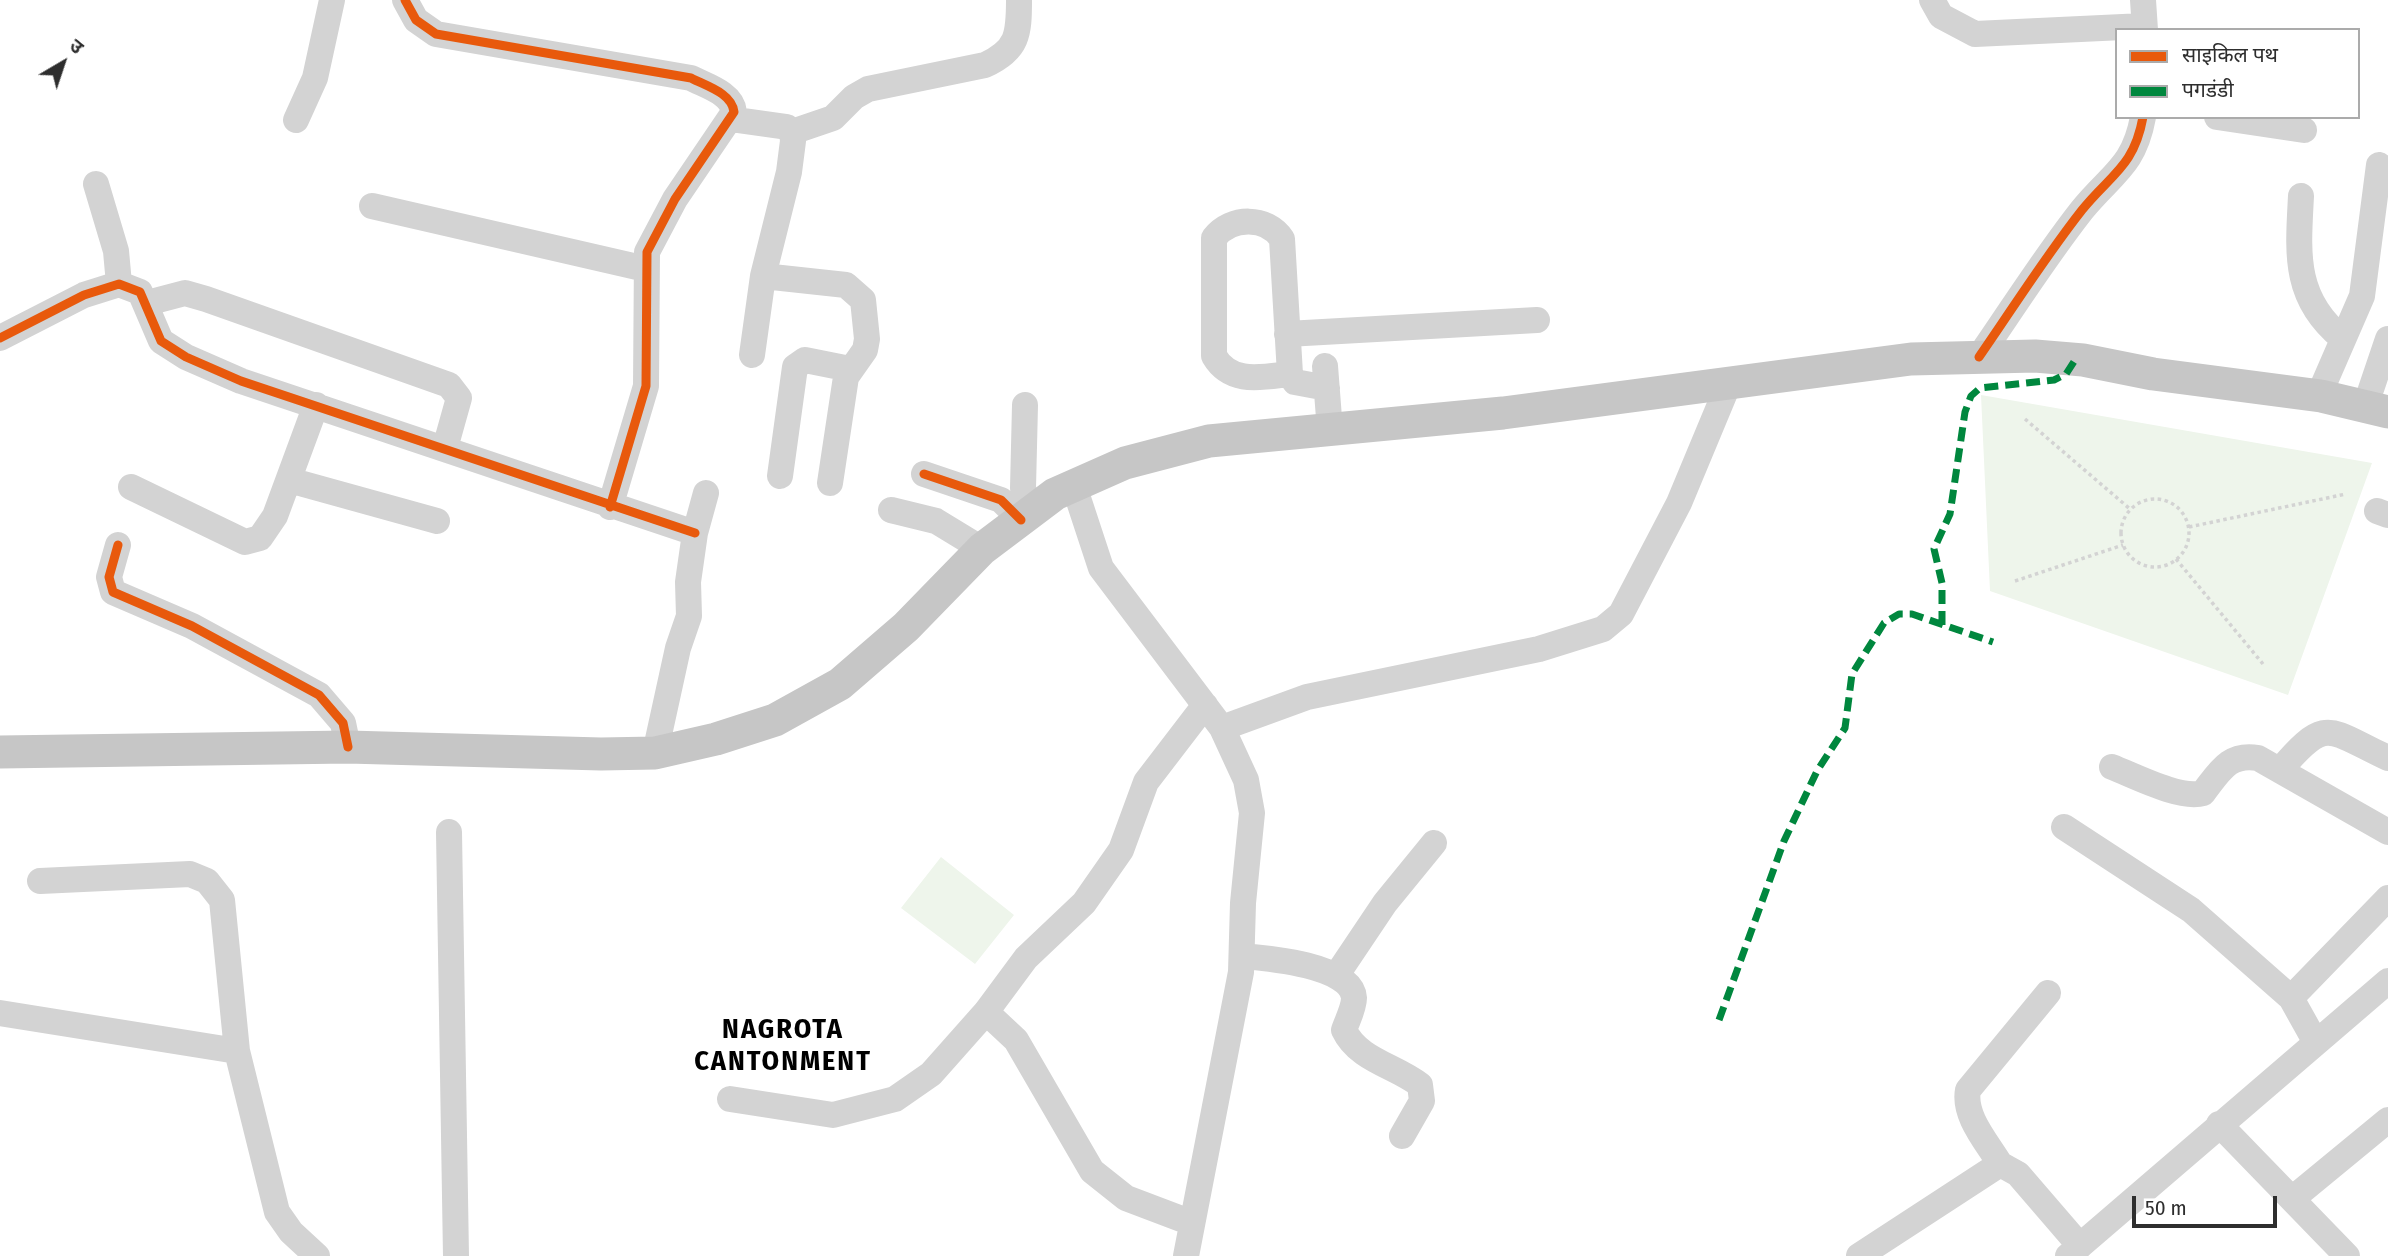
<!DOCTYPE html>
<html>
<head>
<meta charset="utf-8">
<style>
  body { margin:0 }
  #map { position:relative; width:2388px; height:1256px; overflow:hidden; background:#fff; font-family:"Fira Sans Condensed","Noto Sans Devanagari",sans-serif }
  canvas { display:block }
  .legend { position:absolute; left:2115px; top:28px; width:245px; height:91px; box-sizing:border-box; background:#fff; border:2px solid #ababab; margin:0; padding:9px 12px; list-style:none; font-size:21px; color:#2e2e2e }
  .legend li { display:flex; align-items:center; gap:14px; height:35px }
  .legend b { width:35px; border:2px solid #ababab }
  .north { position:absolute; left:28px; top:28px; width:70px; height:70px; -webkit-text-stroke:5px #fff; paint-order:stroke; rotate:39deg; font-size:19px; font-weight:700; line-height:28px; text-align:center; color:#2e2e2e }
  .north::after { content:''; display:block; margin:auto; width:24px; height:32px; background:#2e2e2e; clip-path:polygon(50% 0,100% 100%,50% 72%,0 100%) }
  .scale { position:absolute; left:2132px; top:1196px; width:145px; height:32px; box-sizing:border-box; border:4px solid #2e2e2e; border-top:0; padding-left:9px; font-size:21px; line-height:24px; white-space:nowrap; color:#2e2e2e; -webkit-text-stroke:5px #fff; paint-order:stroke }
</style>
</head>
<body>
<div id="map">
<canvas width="2388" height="1256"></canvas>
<ul class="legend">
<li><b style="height:9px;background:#e8590c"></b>साइकिल पथ</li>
<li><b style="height:9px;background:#00873e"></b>पगडंडी</li>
</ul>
<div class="north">उ</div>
<div class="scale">50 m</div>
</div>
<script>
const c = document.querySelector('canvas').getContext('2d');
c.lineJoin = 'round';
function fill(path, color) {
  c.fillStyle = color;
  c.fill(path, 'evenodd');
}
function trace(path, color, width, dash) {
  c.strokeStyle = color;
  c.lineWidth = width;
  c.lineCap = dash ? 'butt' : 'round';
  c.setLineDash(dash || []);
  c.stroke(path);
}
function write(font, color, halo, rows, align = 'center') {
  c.font = font + ' "Fira Sans Condensed",sans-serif';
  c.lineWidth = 7;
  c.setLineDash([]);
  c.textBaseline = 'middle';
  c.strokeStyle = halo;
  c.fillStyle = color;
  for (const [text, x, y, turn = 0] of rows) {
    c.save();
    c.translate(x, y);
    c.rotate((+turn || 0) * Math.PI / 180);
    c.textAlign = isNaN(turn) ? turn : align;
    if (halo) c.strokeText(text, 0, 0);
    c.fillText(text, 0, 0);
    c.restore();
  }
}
const green = new Path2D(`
  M1981,395L2372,463L2288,695L1990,591Z
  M941,857L1014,915L975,964L901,908Z`);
const path = new Path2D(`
  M2025,419L2130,509
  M2121 533a34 34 0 1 1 68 0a34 34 0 1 1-68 0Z
  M2189,527L2346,494
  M2176,559L2263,664
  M2015,581L2123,545`);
const minor = new Path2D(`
  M405,0L416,20L436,34L691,78C706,86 732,93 734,112L675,199L647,252L646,386L610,507
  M1932,0L1941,16L1975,34L2144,26
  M2143,0L2145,30
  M2217,117L2304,130
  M730,119L787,127L792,132L793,141L789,172L763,276L752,355
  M296,120L315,78L332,0
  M792,132L833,118L854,97L868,89L985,65C1018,50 1019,34 1019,0
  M96,184L116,251L119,284
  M2301,196C2298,253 2293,298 2342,338
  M372,206L646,269
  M763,276L846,285L863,300L867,339L865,350L846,377L830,483
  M147,303L185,293L206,299L449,385L459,398L445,448
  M1287,334L1537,320
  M0,338L84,295L119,284L140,292L161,341L186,357L241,381L695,533
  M1979,357C2013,308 2045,257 2082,210C2111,174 2134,167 2143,117
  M1325,366L1330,431
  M1290,374C1262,377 1231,385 1214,356V238C1231,216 1267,216 1282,239L1290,374L1295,382L1327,388
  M2319,395L2362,296L2379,165
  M1025,405L1023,488L1030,513
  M2365,407L2388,339
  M924,474L1001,500L1021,520
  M780,476L795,367L805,360L850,369
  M289,480L437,521
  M1074,486L1101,568L1222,728L1246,780L1252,813L1243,903L1241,972L1186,1256
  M131,487L245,542L260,538L275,516L316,405
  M891,510L936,521L982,549
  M2377,511L2388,515
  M118,545L109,577L113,592L192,626L319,695L343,723L348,747
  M1222,728L1307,697L1539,649L1603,629L1621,614L1679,503L1729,383
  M655,753L678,648L689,616L688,582L695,533L706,493
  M2112,767C2135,776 2181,800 2203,793C2220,771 2229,753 2258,758L2388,832
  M2281,769C2327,715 2328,730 2388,758
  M2064,827L2191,910L2291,998L2315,1041
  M449,832L456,1256
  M40,881L190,874L207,881L222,900L237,1051L277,1212L291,1232L317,1256
  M1242,956C1266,958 1352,965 1354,998C1354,1008 1347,1021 1344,1030C1358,1060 1396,1066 1420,1085L1422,1101L1402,1136
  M1336,976L1385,903L1434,843
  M2291,998L2388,898
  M986,1012L1016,1040L1092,1171L1126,1198L1192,1223
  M0,1013L237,1051
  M730,1099L833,1115L895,1099L931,1074L986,1012L1026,958L1084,903L1121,850L1146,782L1205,705
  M2219,1124L2347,1256
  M2000,1164C1987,1142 1963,1116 1968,1090L2048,993
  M2292,1199L2388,1120
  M1859,1256L2000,1164L2018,1174L2080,1246
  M2068,1256L2388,981`);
const major = new Path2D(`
  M0,752L348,747L601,754L655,753L716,739L775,720L840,684L906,627L982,549L1055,494L1125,463L1209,441L1503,413L1911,359L2035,356L2083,360L2153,374L2321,396L2388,412`);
const quiet = new Path2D(`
  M1942,625V583L1934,549L1950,514L1965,412L1971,396L1980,388L2054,380L2066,374L2075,360
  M1719,1020L1784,841L1817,771L1845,728L1852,674L1884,623L1899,614H1912L1993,642`);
const cycleway = new Path2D(`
  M405,0L416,20L436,34L691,78C706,86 732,93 734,112L675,199L647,252L646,386L610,507
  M0,338L84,295L119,284L140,292L161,341L186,357L241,381L695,533
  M1979,357C2013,308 2045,257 2082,210C2111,174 2134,167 2143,117
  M924,474L1001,500L1021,520
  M118,545L109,577L113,592L192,626L319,695L343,723L348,747`);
const districtNames = [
  ["NAGROTA",783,1030],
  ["CANTONMENT",783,1062]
];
fill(green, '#eef5eb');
trace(path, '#d3d3d3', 3.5, [3.5, 3.5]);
trace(minor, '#d3d3d3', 26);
trace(major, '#c6c6c6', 33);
trace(quiet, '#00873e', 7, [14, 7]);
trace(cycleway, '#e8590c', 9);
c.letterSpacing = '2px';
write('bold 28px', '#000', '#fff', districtNames);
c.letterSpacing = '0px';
</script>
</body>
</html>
